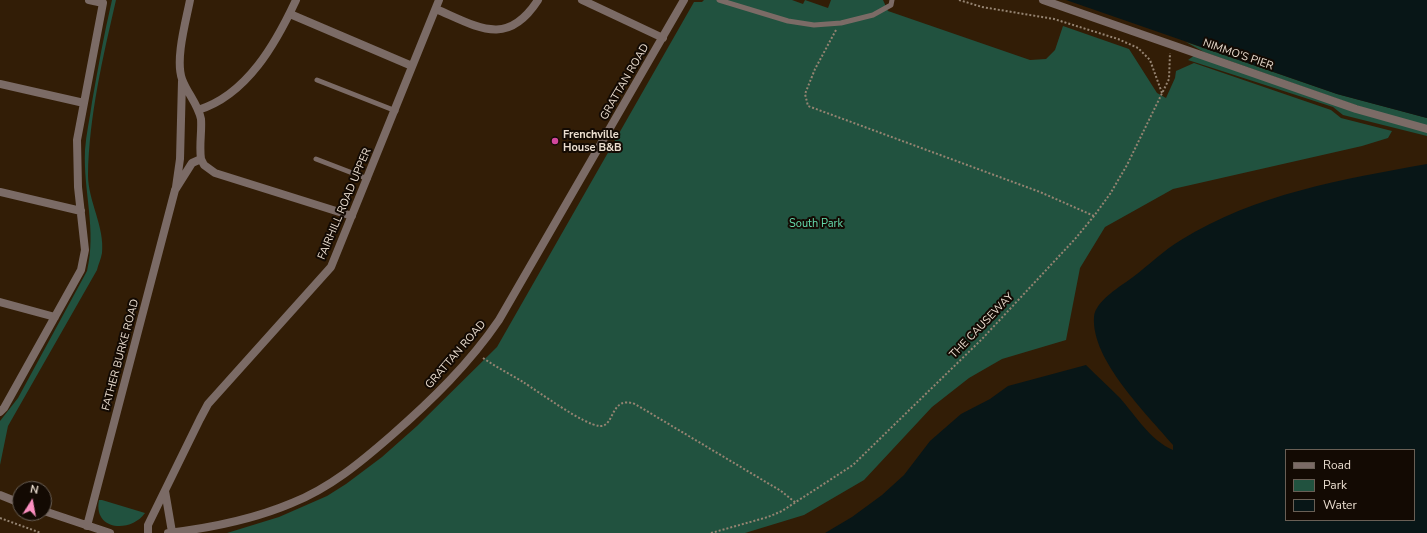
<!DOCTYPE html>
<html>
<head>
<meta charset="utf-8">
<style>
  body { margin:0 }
  #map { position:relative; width:1427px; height:533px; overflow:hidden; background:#321d06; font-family:"Nunito Sans",sans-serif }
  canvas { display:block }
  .legend { position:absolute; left:1285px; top:449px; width:130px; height:72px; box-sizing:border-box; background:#130a03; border:1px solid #695f55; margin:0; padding:5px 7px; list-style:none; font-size:12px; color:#ebded0 }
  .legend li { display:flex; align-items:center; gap:8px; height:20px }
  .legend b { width:20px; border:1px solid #695f55 }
  .north { position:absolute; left:12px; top:481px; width:40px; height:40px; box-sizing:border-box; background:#130a03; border:1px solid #695f55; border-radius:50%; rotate:11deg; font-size:11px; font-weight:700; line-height:16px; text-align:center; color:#ebded0 }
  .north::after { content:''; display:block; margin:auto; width:14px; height:18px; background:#fc8fc1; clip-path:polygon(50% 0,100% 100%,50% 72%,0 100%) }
</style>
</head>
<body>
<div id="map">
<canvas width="1427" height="533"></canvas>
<ul class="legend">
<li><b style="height:5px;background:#7b6b66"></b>Road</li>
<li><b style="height:11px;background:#21523f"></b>Park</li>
<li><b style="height:11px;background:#081617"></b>Water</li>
</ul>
<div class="north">N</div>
</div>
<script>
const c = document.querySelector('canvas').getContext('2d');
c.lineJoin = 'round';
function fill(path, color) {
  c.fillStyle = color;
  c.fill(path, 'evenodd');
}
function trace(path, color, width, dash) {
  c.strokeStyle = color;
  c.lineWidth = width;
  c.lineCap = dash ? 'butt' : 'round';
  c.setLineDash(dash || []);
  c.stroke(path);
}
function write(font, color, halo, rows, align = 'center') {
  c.font = font + ' "Nunito Sans",sans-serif';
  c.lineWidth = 4;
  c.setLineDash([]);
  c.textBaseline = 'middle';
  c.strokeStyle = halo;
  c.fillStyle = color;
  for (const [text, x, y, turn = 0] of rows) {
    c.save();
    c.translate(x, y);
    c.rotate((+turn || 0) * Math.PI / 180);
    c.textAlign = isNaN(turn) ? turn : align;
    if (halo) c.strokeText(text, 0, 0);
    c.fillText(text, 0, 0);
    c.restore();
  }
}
const green = new Path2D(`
  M112,0H116C103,57 89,116 88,175C88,201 105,227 102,253C101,259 98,265 97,270L8,426L0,465V421L18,398L87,271C97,230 83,191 85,150C86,134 90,118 92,102C98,68 104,34 112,0Z
  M704,0H792L803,4L805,0L828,8L831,0H883L888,11L1030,60L1046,59L1055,50L1063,26L1129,49L1157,93L1166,98L1175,78L1176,71L1194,63L1331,110L1341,118L1392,131L1388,138L1362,146L1173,189L1105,227L1080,268L1066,340L1002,359L969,378L932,407L864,480L804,515L745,533H227L279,517L327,496L346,484L382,457L417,426L497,347L694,2H702Z
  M1186,42L1337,94L1427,118V127L1381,114L1204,52Z
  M1195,55L1427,131V136L1343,115L1333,107L1188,60Z
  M99,500H102L145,513C131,533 93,531 99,500Z`);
const water = new Path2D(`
  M1066,0H1427V118L1337,94Z
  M1427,164V533H825L852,517L882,495L904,475L930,441L961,414L990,399L1008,386L1086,365C1097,376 1109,387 1120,398C1136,416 1150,440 1173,450V445C1147,414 1091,360 1094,317C1095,301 1121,286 1133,277C1149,265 1164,250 1181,240C1255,194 1343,179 1427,164ZM1286,450H1414V520H1286Z`);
const path = new Path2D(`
  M959,0L982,7L1054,19L1118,39L1138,48L1150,60L1162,93
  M836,30L815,69L805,94L808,106L1040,192L1094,216
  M483,358C496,367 510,374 523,382C539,392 584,425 600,426C615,427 610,395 635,404L781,491L796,503
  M22,513L39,519
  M0,518L41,533
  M711,533L768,517L782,511L853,465L982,339L1075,239L1094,216L1110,194L1127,165L1169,79L1170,53`);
const lane = new Path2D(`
  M719,0L788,21L814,25L841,23L873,15L891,5L892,0
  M317,80L396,111
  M316,159L368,179`);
const street = new Path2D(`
  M582,0L663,38
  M1043,0L1356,109L1427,129
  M436,9C478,27 507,48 538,0
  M290,14L412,66
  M0,84L84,103
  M198,110C247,95 276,43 296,0
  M201,159L204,165L215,173L352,216
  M176,187L180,159L182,81
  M0,192L81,211
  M0,302L55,317
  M0,412L4,408L81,270L85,250L78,187L77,140L103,3L89,0
  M165,491L172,532
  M0,495L20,503
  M44,511L110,533
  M87,526L175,190L192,163L201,159C199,145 202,132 201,119C198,104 187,93 182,79C175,59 186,21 190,0
  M148,533V525L200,419L208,404L331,267L439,0
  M168,533C210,528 252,520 292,503C330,488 361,462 392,435C432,400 469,364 499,320L684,0`);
const markers = [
  [555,141,4,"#d1479c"]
];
const streetNames = [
  ["NIMMO'S PIER",1238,55,19],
  ["GRATTAN ROAD",625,82,-60],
  ["FAIRHILL ROAD UPPER",345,204,-67],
  ["THE CAUSEWAY",982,326,-46],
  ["FATHER BURKE ROAD",121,355,-75],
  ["GRATTAN ROAD",456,355,-49]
];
const poiNames = [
  ["Frenchville",563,135],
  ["House B&B",563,148]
];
const parkNames = [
  ["South Park",816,224]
];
fill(green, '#21523f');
fill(water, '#081617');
trace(path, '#958472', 2, [2, 2]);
trace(lane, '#7b6b66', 5);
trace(street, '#7b6b66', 8);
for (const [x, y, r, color] of markers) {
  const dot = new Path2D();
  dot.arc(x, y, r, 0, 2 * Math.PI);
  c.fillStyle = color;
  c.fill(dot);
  trace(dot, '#130a03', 1.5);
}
write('11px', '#ebded0', '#130a03', streetNames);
write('bold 11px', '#ebded0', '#130a03', poiNames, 'left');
write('11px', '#65daac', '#130a03', parkNames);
</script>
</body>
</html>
